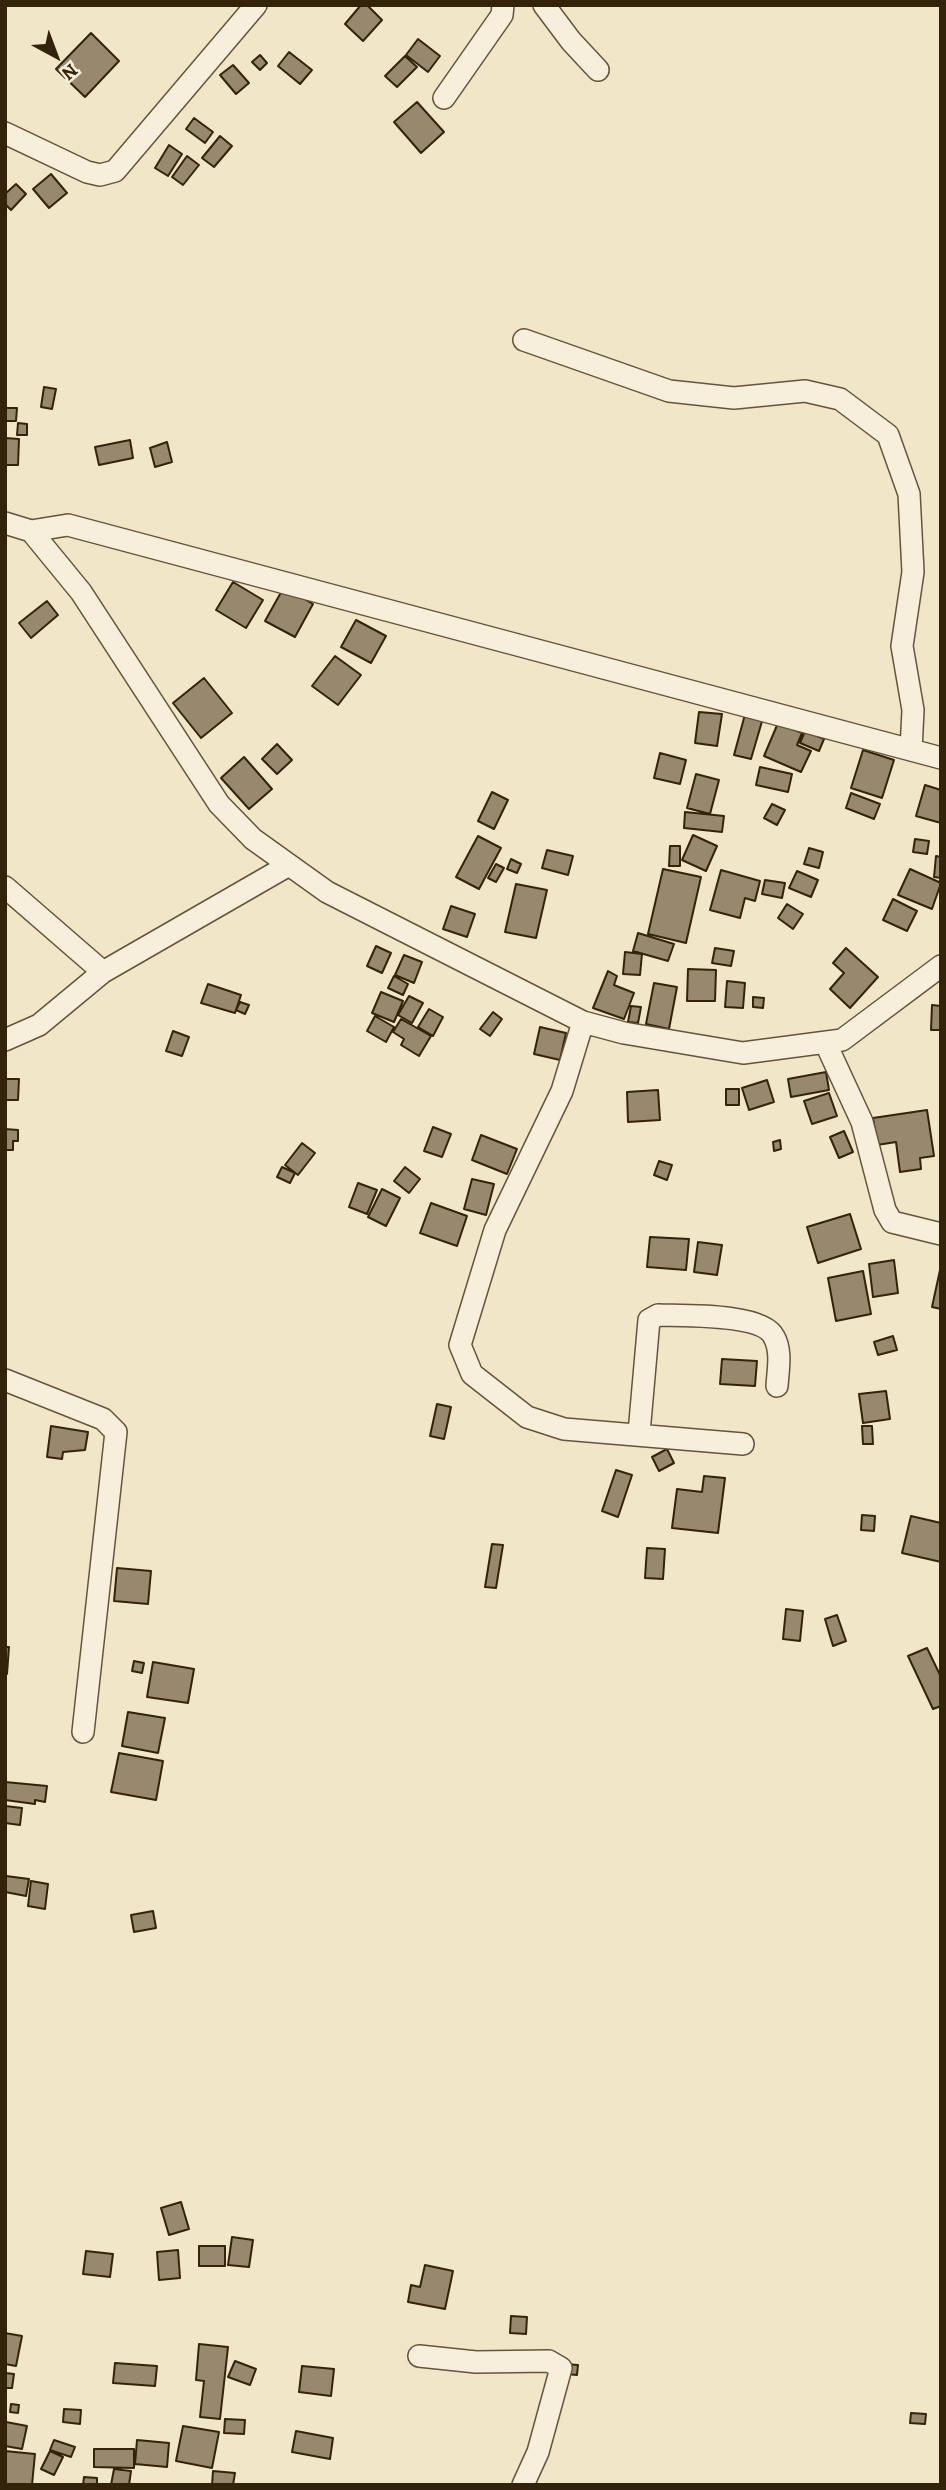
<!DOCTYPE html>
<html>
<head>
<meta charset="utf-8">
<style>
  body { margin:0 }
  #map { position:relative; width:946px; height:2490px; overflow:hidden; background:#f2e6c9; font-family:Alegreya,serif }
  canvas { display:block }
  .frame { position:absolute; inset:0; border:7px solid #34230b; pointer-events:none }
  .north { position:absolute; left:21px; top:21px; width:70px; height:70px; -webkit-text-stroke:5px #f7efdc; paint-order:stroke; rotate:139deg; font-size:19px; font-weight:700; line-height:28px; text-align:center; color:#34230b }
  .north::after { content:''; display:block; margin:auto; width:24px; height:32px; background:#34230b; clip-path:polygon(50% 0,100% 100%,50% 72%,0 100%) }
</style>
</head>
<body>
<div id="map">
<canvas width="946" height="2490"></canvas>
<div class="frame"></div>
<div class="north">N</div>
</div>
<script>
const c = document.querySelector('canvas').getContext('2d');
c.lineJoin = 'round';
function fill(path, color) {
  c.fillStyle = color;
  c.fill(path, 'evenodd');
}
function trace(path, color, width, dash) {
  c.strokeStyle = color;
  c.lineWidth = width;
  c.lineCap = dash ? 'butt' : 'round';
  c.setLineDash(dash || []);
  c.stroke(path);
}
const building = new Path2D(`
  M361,5H367L382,20L363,41L345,24Z
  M91,33L119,61L85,97L56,69Z
  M418,39L440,56L428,72L406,55Z
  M289,52L312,70L300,84L278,66Z
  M260,55L267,63L260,70L252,62Z
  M405,56L417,67L397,87L385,76Z
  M233,65L249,83L236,94L220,75Z
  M417,102L444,132L421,153L394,122Z
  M194,118L213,132L205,143L186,129Z
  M220,136L232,146L214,167L202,158Z
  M169,145L182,154L168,176L155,168Z
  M187,156L199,165L183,185L172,177Z
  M51,174L67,193L49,208L33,189Z
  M16,184L26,194L11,210L5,204V194Z
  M44,387L56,389L52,409L41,407Z
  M5,408H17L16,421H5Z
  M18,423L27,424V435H17Z
  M5,438L19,439L18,465H5Z
  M130,440L133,458L99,465L95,447Z
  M167,442L172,462L155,467L150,448Z
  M233,582L263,600L246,628L216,610Z
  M284,587L313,604L295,637L265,621Z
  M47,601L58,615L31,638L19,623Z
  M356,620L386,636L371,663L341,647Z
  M335,656L361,675L338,705L312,686Z
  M204,678L232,713L201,738L173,703Z
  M747,707L765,711L751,759L734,755Z
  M699,712L722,714L717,746L695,743Z
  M778,723L802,733L797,745L811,751L801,772L764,756Z
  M805,731L824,739L819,751L800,743Z
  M277,744L292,760L277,774L262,759Z
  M863,750L894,760L882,798L851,788Z
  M660,753L686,760L680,784L654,778Z
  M244,757L272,789L249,809L221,778Z
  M760,767L792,774L788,792L756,785Z
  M696,774L719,780L710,814L687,808Z
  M925,785L941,790V823L916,816Z
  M492,792L508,800L494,829L478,821Z
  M851,793L880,804L874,819L846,808Z
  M772,804L785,810L777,825L764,818Z
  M685,812L724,816L722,832L684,828Z
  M693,835L717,846L706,871L682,860Z
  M478,836L501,848L479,889L456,877Z
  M915,839L929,841L927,854L913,852Z
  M670,846H680V866H669Z
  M809,848L823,852L819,868L804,864Z
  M547,850L573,856L568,875L542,868Z
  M936,856L941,857V878L934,877Z
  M511,859L521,864L517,873L507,869Z
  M496,864L504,868L496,882L488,878Z
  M663,869L701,877L686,943L648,934Z
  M910,869L941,883L932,909L898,895Z
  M721,870L760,881L755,901L745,898L740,918L710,910Z
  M797,871L818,880L811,897L789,888Z
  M765,880L785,883L782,898L762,894Z
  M516,884L547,890L536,938L505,932Z
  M893,899L917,911L907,931L883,920Z
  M787,904L803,914L793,929L778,918Z
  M451,906L475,914L467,937L443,929Z
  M638,933L674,944L668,961L633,951Z
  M376,946L391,953L382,973L367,966Z
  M715,948L734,951L731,966L712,963Z
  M846,948L878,977L850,1008L830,989L844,973L833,963Z
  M625,952L642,954L640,975L623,974Z
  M404,955L422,962L414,983L395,975Z
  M688,969L716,970L715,1001H687Z
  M608,971L617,976L614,985L634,993L624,1019L593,1008Z
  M394,976L408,984L403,995L388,988Z
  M727,981L745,983L743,1008L725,1007Z
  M654,983L677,987L669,1029L646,1024Z
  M208,984L241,995L235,1013L201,1003Z
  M381,992L403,1001L394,1022L372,1013Z
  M409,996L423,1003L412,1023L398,1015Z
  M753,997L764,998L763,1008L753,1007Z
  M240,1002L249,1005L245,1014L236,1010Z
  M932,1005L941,1006V1030H931Z
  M631,1006L641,1007L638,1023L628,1022Z
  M429,1009L443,1017L433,1036L418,1027Z
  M493,1012L502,1019L490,1036L480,1029Z
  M375,1016L394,1027L386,1042L367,1031Z
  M401,1019L431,1036L419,1056L401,1045L404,1039L393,1032Z
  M540,1027L566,1033L560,1060L534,1054Z
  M173,1031L189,1037L182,1056L166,1051Z
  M826,1072L829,1090L791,1097L788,1079Z
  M5,1079H19L18,1100H5Z
  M767,1080L774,1102L749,1110L742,1088Z
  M726,1089H739V1105H726Z
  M658,1090L660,1120L628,1122L627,1092Z
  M829,1093L837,1116L812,1124L804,1101Z
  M927,1110L934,1156L920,1158L921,1169L900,1172L896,1142L877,1145L873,1118Z
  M433,1127L451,1134L442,1157L424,1151Z
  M5,1129L18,1130V1141H13V1150H5Z
  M844,1131L853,1152L839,1158L830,1137Z
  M481,1135L517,1149L507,1174L472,1160Z
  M780,1140L781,1149L774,1151L773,1142Z
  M302,1143L315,1153L298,1175L285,1165Z
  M659,1161L672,1165L667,1180L654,1175Z
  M282,1167L295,1173L290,1183L277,1177Z
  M405,1167L420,1179L409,1193L394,1181Z
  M472,1179L494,1184L486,1215L464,1209Z
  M358,1183L377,1190L367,1214L349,1207Z
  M382,1189L400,1198L386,1226L368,1217Z
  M431,1203L467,1216L457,1246L420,1233Z
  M850,1214L861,1249L818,1263L807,1227Z
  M650,1237L689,1239L686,1270L647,1267Z
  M698,1242L722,1245L717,1275L694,1272Z
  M894,1260L898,1293L873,1297L869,1264Z
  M940,1270L941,1271V1309L932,1307Z
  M863,1271L871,1314L836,1321L828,1278Z
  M893,1336L897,1350L878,1355L874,1342Z
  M722,1359L757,1361L755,1386L720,1384Z
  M886,1391L890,1419L863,1423L859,1394Z
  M437,1404L451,1407L444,1439L430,1436Z
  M51,1426L88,1432L85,1450L63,1452L62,1459L47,1457Z
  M862,1426H872L873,1444H863Z
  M667,1449L674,1463L659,1471L652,1457Z
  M616,1470L632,1475L618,1517L602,1511Z
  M704,1476L725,1478L718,1533L672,1528L677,1489L702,1492Z
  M862,1515L875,1516L874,1531L861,1530Z
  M911,1516L941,1523V1562L902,1553Z
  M492,1544L503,1545L496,1588L485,1587Z
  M647,1548L665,1549L663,1579L645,1578Z
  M117,1568L151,1571L148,1604L114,1601Z
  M786,1609L803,1611L800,1641L783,1639Z
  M837,1615L846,1641L833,1646L825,1619Z
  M5,1647H9L7,1674H5Z
  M927,1648L941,1677V1706L933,1709L908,1656Z
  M134,1661L144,1663L142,1673L132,1671Z
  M153,1662L194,1669L188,1703L147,1697Z
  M128,1712L165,1718L158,1753L122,1746Z
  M119,1753L163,1761L156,1800L111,1792Z
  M5,1782L47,1786L45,1802L35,1800V1804L5,1800Z
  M5,1806L22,1808L20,1825L5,1823Z
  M6,1876L29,1879L26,1896L5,1892Z
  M31,1881L48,1884L45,1909L28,1906Z
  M153,1911L156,1928L134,1932L131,1915Z
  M181,2202L189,2229L169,2235L161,2208Z
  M232,2237L253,2240L249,2267L228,2265Z
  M199,2246H225V2266H199Z
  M178,2250L180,2278L159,2280L157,2252Z
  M86,2251L113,2254L110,2277L83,2274Z
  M425,2265L453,2271L445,2309L408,2302L411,2285L420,2287Z
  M511,2316L527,2317L526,2334L510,2333Z
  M5,2333L22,2336L16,2366L5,2364Z
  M199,2344L228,2347L220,2419L200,2417L204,2381L196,2380Z
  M235,2361L256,2369L250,2385L228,2377Z
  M115,2363L157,2366L155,2386L113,2383Z
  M566,2364L578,2365L577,2375L566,2374Z
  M302,2366L334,2369L331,2396L299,2392Z
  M5,2373L14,2374L12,2388H5Z
  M11,2404L19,2405L18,2413L10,2412Z
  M64,2409L81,2410L80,2424L63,2422Z
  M911,2413L926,2414L925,2424L910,2423Z
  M225,2419L245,2420L244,2434L224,2433Z
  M6,2422L27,2426L22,2449L5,2446Z
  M183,2426L219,2432L212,2468L176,2461Z
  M296,2431L333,2438L330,2459L292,2452Z
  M54,2440L75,2447L71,2457L50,2450Z
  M137,2440L169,2443L167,2467L135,2464Z
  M94,2449H134V2468L94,2467Z
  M5,2451L35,2454L32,2485H5Z
  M50,2451L63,2457L54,2475L41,2469Z
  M114,2469L131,2471L129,2485H111Z
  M213,2471L235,2473L233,2485H212Z
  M84,2477L97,2478V2485H83Z`);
const street = new Path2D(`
  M544,5L571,41L598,70
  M444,98L502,15L503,5
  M5,133L87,172L100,175L115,171L256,5
  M524,340L669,391L734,398L805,391L840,399L888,435L909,494L913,572L902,646L913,710L911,750
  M5,523L31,531L81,592L219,804L253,839L327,892L583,1022L624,1033L743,1053L842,1040L941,966
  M31,531L68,525L941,758
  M5,887L103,972
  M583,1022L562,1091L495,1230L460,1345L472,1374L527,1417L564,1429L743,1444
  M5,1040L39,1025L103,972L289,865
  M826,1044L862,1122L885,1210L892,1222L941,1234
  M5,1380L103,1419L116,1432L83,1732
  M639,1433L649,1320L658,1315C682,1316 763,1313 774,1337C782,1351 778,1370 777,1386
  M419,2356L476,2362L549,2361L561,2368L538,2452L523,2485`);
fill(building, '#97886e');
trace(building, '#34230b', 2);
trace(street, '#64543a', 24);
trace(street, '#f7efdc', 21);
</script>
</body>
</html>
